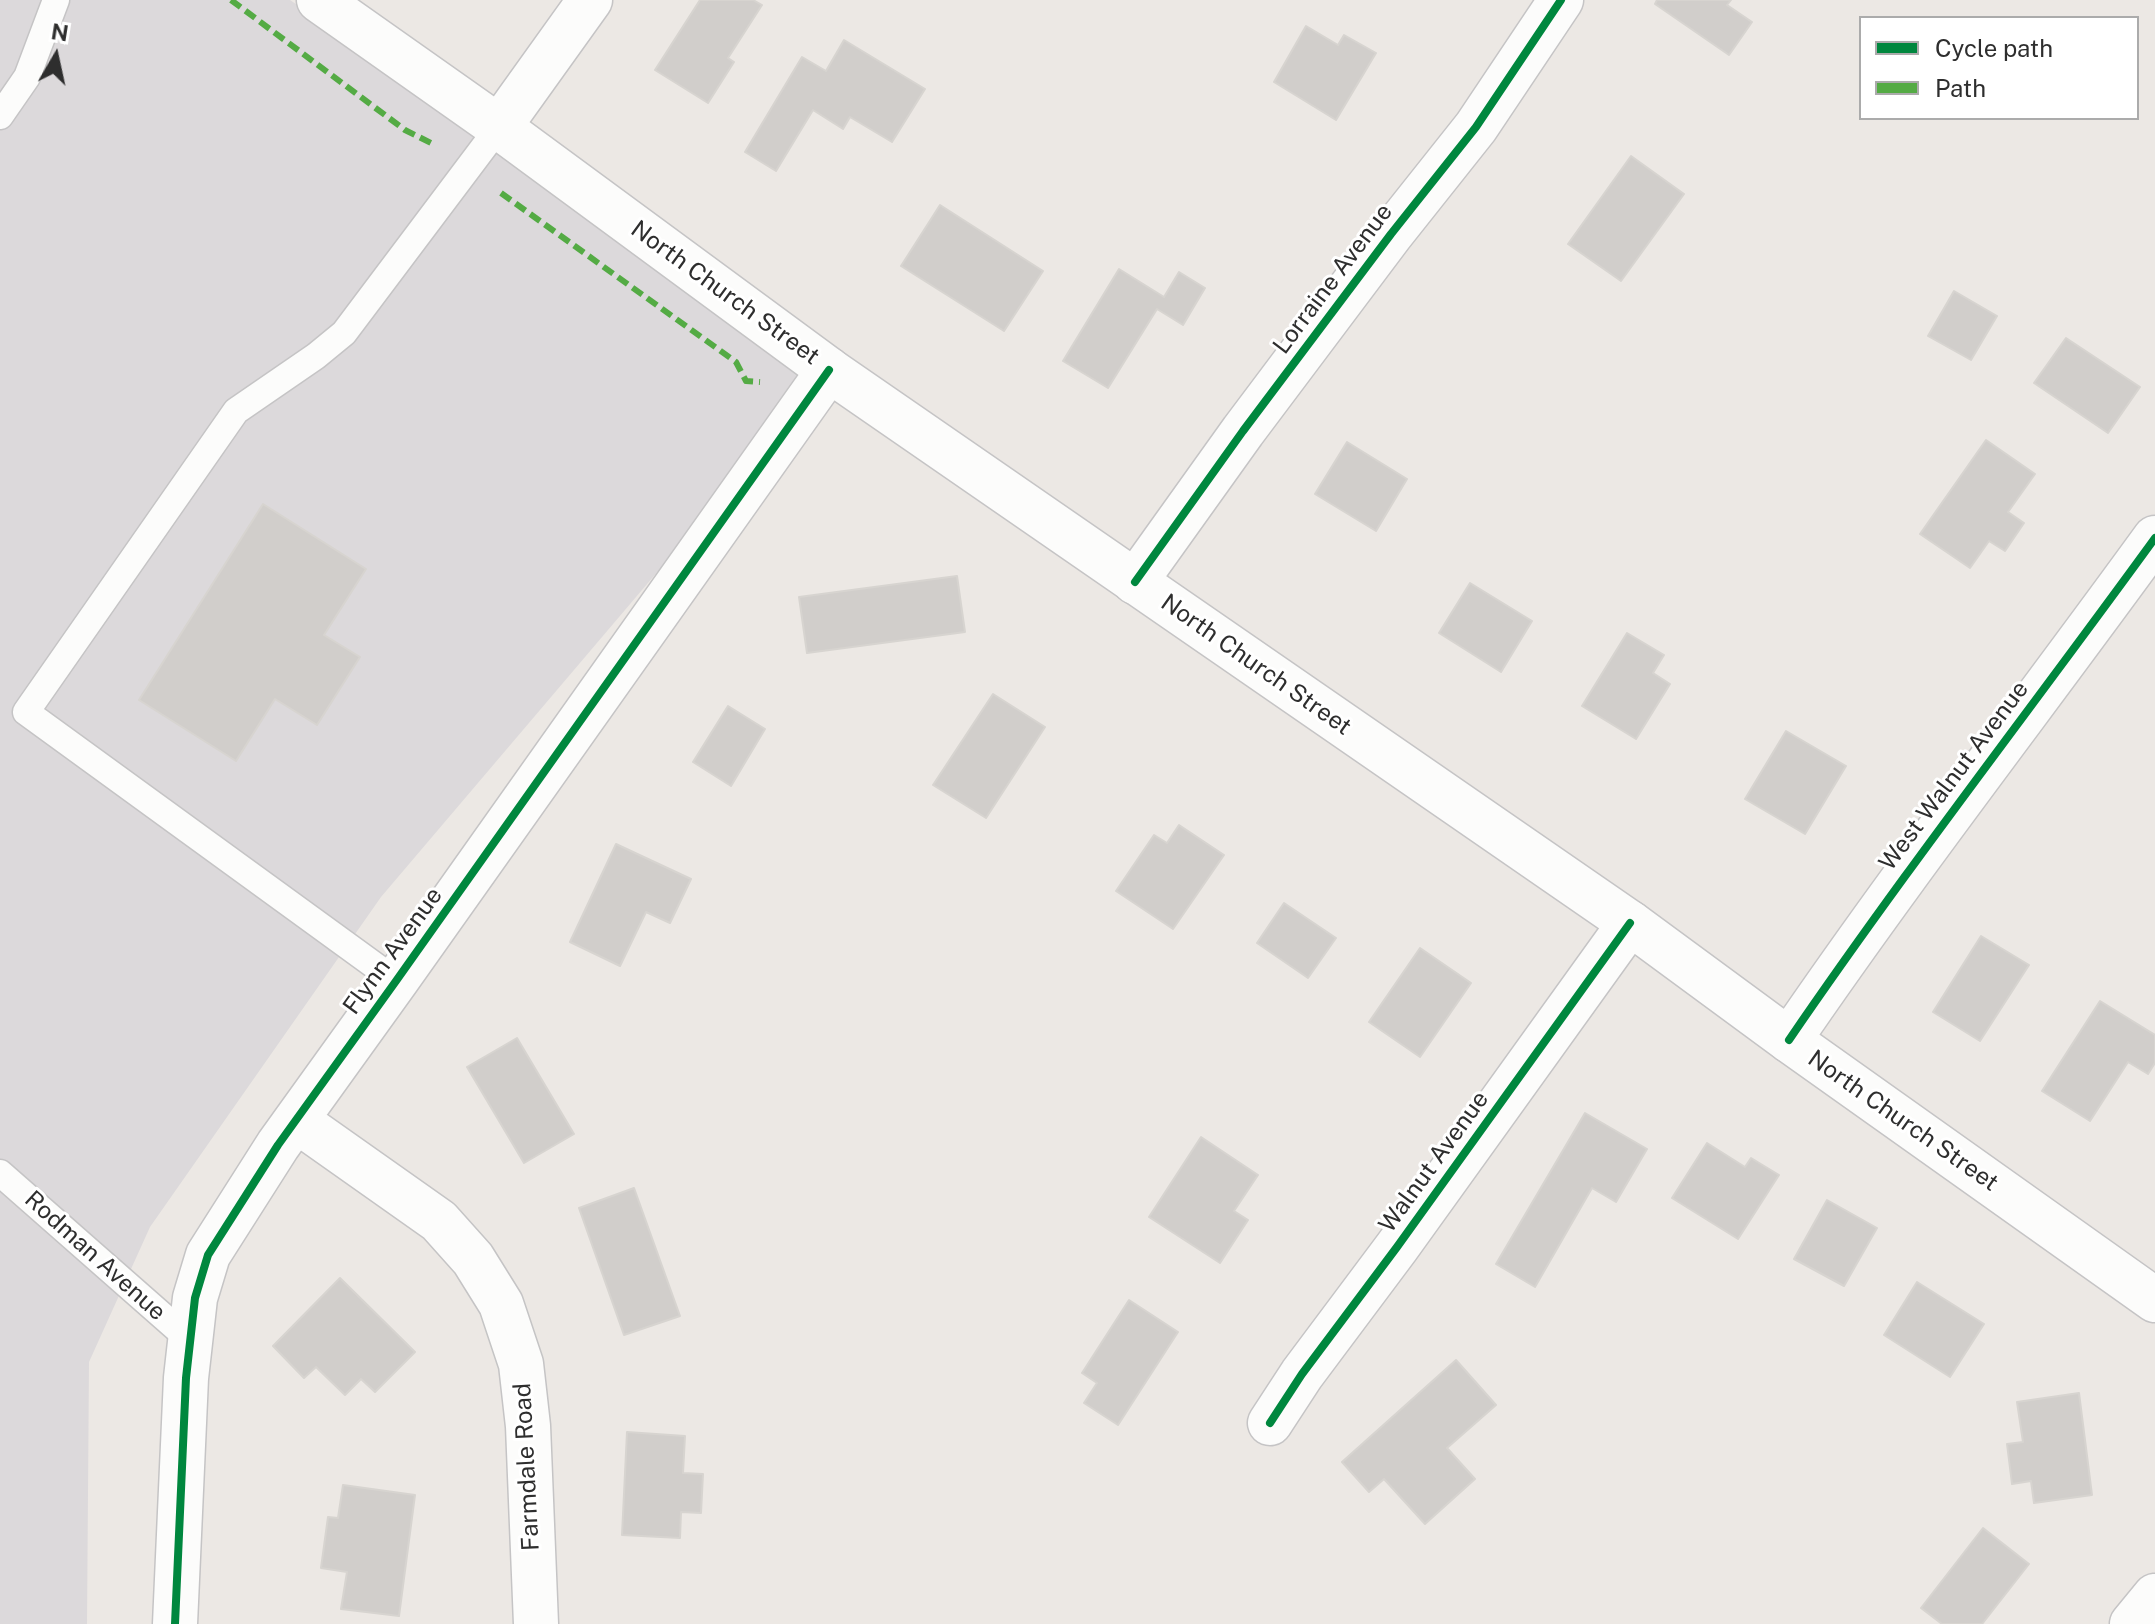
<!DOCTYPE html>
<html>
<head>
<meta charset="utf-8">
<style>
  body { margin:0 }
  #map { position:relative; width:2155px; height:1624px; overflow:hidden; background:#ece8e4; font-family:"Public Sans",sans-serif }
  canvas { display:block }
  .legend { position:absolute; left:1859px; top:16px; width:280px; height:104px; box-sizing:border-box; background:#fff; border:2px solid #ababab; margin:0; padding:10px 14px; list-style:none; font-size:24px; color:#2e2e2e }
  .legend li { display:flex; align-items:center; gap:16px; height:40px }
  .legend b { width:40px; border:2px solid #ababab }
  .north { position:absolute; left:16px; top:16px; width:80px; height:80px; -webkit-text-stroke:6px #fff; paint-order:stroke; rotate:9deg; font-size:22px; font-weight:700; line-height:32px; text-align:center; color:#2e2e2e }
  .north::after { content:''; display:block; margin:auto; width:28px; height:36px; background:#2e2e2e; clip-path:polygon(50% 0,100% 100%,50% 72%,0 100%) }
</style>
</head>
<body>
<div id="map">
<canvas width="2155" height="1624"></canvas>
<ul class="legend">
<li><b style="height:10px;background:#00873e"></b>Cycle path</li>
<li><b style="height:10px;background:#54ab44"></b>Path</li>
</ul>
<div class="north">N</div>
</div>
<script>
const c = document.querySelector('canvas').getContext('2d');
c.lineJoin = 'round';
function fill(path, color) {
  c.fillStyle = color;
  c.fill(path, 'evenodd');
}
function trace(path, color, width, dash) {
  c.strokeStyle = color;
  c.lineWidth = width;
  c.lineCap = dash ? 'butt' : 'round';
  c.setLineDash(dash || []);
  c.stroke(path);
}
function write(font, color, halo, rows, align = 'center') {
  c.font = font + ' "Public Sans",sans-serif';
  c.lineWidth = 6;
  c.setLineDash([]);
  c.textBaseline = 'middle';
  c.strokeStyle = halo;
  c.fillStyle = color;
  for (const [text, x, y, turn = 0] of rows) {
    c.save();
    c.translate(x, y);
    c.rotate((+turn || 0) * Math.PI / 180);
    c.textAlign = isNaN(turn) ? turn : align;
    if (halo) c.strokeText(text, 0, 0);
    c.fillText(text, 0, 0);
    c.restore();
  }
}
const industrial = new Path2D(`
  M0,0H290L829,370L381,897L150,1227L89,1362L87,1624H0Z`);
const building = new Path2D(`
  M700,0H753L762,5L728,58L734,62L708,103L655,70Z
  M1657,0H1731L1727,5L1752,22L1729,55L1655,4Z
  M1306,26L1338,45L1344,35L1376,53L1336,120L1274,82Z
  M844,40L925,89L892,142L850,117L843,129L813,110L776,171L745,152L802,57L826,71Z
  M1631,156L1684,194L1621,281L1568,244Z
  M940,205L1043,271L1004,331L901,266Z
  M1119,269L1164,297L1179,272L1205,288L1183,325L1157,309L1108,388L1063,361Z
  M1954,291L1997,316L1971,360L1928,336Z
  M2066,338L2140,387L2108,433L2034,383Z
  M1986,440L2035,474L2008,512L2024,523L2005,551L1989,541L1970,568L1920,534Z
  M1347,442L1407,479L1376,531L1315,494Z
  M263,504L366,569L324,635L360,657L317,725L275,699L236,761L139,700Z
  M957,576L965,632L807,653L799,597Z
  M1470,583L1532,621L1501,672L1439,633Z
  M1627,633L1664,655L1653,673L1670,684L1636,739L1582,706Z
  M993,694L1045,727L986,818L933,785Z
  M728,706L765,729L731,786L693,762Z
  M1786,731L1846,766L1805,834L1745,799Z
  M1179,825L1224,855L1173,929L1116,891L1154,835L1167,843Z
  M616,844L691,879L670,923L646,912L620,966L570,942Z
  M1284,903L1336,938L1308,978L1257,943Z
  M1981,936L2029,965L1980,1041L1933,1012Z
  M1420,948L1471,983L1420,1057L1369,1022Z
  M2100,1001L2155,1035V1063L2148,1074L2128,1062L2090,1121L2042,1091Z
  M517,1038L574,1134L524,1163L467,1067Z
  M1585,1113L1647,1149L1616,1202L1592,1188L1535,1287L1496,1264Z
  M1201,1137L1258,1175L1234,1211L1248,1220L1220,1263L1149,1217Z
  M1707,1143L1745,1167L1751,1158L1779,1175L1738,1239L1672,1198Z
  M634,1188L680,1316L624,1335L579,1208Z
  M1827,1200L1877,1228L1844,1286L1794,1259Z
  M340,1278L415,1352L375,1392L361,1379L345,1395L316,1367L304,1378L273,1346Z
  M1917,1282L1984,1324L1950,1377L1884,1335Z
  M1129,1300L1178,1332L1118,1425L1084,1403L1097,1383L1082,1373Z
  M1456,1360L1496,1405L1447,1448L1475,1479L1425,1524L1384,1479L1369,1492L1342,1462Z
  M2079,1393L2092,1495L2034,1503L2031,1481L2012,1484L2007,1444L2023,1442L2017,1402Z
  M627,1432L685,1436L683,1473L703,1474L701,1513L681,1512L680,1538L622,1535Z
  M343,1485L415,1495L399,1616L341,1609L347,1572L321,1568L328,1517L338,1518Z
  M1983,1528L2029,1564L1982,1624H1942L1921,1608Z`);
const lane = new Path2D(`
  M0,116L27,77L56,0
  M396,981L26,712L236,411L316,356L344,333L499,127
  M0,1173L190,1340`);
const street = new Path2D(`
  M499,127L590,0
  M1135,582L1243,431L1391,234L1476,127L1561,0
  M1789,1040C1906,869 2033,706 2155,538
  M296,1120L439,1221L473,1259L501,1304L521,1364L528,1426L536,1624
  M1270,1423L1302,1374L1397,1247L1630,923
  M175,1624L186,1378L195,1298L208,1255L278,1145L396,981L829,370
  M2132,1624L2155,1596`);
const secondary = new Path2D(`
  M319,0L499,127L829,370L1630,923L1789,1040L2155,1300`);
const quiet = new Path2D(`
  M231,0L405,130L431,143
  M501,193L736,362L746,381L760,382`);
const cycleway = new Path2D(`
  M1135,582L1243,431L1391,234L1476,127L1561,0
  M1789,1040C1906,869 2033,706 2155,538
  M1270,1423L1302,1374L1397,1247L1630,923
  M175,1624L186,1378L195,1298L208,1255L278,1145L396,981L829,370`);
const streetNames = [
  ["Lorraine Avenue",1333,279,-53],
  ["North Church Street",725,293,36],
  ["North Church Street",1256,665,35],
  ["West Walnut Avenue",1954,776,-53],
  ["Flynn Avenue",393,951,-54],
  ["North Church Street",1903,1121,35],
  ["Walnut Avenue",1434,1162,-54],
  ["Rodman Avenue",95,1256,42],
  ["Farmdale Road",527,1467,-93]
];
fill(industrial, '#dcd9db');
fill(building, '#d1cecb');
trace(building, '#d7d4d0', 2);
trace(lane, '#c5c4c5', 29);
trace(street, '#c5c4c5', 47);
trace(secondary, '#c5c4c5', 47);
trace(lane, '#fcfcfb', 26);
trace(street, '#fcfcfb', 44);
trace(secondary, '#fcfcfb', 44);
trace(quiet, '#54ab44', 6, [12, 6]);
trace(cycleway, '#00873e', 8);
write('24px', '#2e2e2e', '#fff', streetNames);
</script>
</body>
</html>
